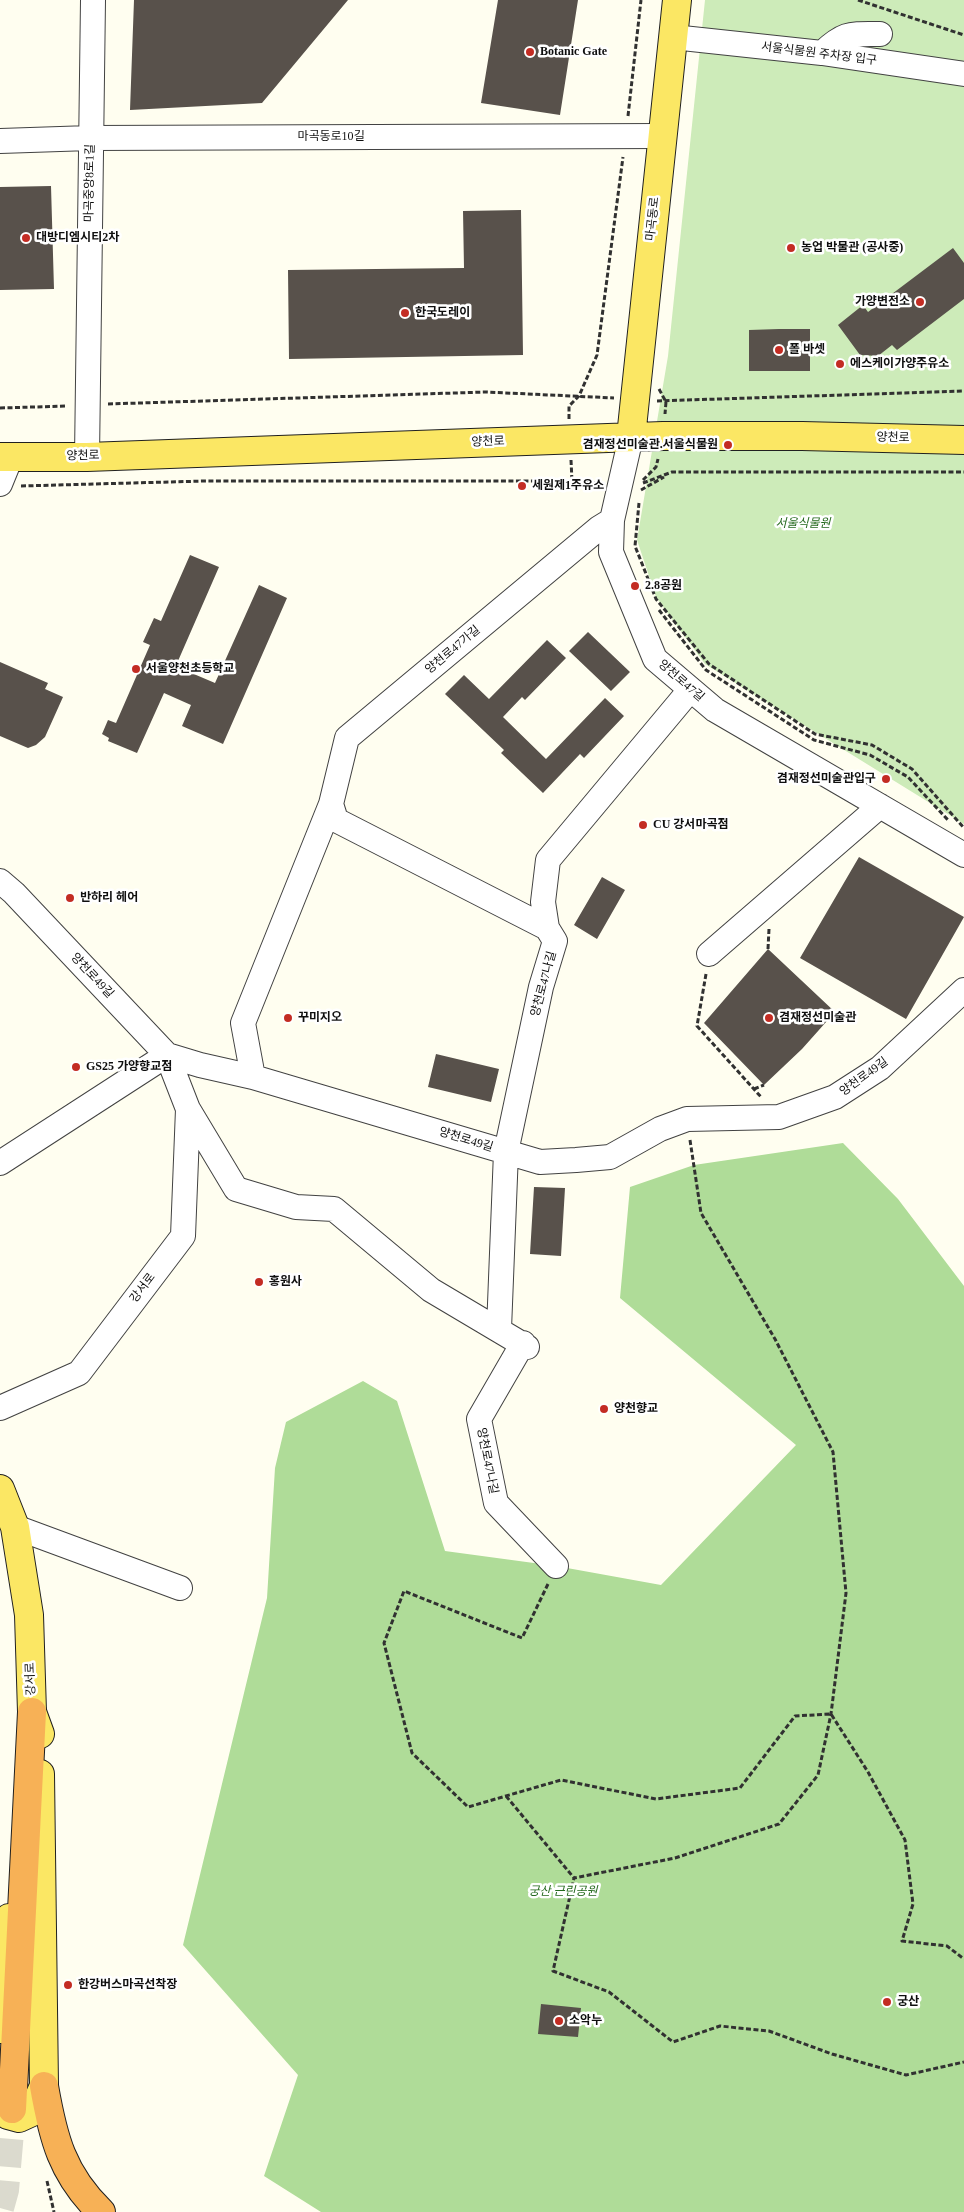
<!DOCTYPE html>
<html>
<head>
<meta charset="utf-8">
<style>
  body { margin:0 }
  canvas { display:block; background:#fffef0 }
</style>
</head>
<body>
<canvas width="964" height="2212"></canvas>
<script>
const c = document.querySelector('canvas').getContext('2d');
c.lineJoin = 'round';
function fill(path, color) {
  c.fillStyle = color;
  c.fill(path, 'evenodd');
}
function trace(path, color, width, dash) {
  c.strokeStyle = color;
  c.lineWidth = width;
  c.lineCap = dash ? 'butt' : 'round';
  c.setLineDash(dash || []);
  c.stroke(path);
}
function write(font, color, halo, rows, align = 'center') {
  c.font = font + ' "Times New Roman","Noto Sans KR",serif';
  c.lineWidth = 5;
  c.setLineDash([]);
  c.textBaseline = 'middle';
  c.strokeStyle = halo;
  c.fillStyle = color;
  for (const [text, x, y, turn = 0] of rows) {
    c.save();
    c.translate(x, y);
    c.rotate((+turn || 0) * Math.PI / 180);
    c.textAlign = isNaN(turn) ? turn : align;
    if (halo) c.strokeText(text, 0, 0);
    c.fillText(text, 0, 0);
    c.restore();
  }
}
const green = new Path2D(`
  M705,0H964V824L705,664L656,597L637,540L668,356Z`);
const forest = new Path2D(`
  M843,1143L898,1199L964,1286V2212H321L264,2176L298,2075L183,1945L267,1598L275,1468L286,1422L363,1381L397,1401L445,1551L556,1566L661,1585L796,1445L620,1298L630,1187L694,1165Z`);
const building = new Path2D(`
  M134,0H348L262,103L130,110Z
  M498,0H578L560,115L481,103Z
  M51,186L54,289L0,290V187Z
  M521,210L523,355L289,359L288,270L464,268L463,211Z
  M953,248L964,263V299L897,350L892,345L878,356L860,355L838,325L863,305L868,312Z
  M779,329H810V371H749V330Z
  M190,555L219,567L178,661L184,664L182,669L215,683L259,585L287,598L223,744L182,726L191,705L164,693L137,753L108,741L109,738L102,734L108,720L116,723L150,645L143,642L154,618L161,621Z
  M588,632L630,672L611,691L569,651Z
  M547,640L566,658L525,700L522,697L503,717L546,759L605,698L624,716L584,758L580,754L543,793L501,753L504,750L445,694L464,675L489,699Z
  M0,662L48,683L45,689L63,697L45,737L36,745L28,748L0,736Z
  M859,857L964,917L906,1019L800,958Z
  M602,877L625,890L597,939L574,925Z
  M768,949L835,1012L802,1049L764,1085L704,1023Z
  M436,1054L499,1069L491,1102L428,1087Z
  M534,1187L565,1188L561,1256L530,1254Z
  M541,2004L581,2008L578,2037L538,2034Z`);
const highwayTunnel = new Path2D(`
  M0,2208L5,2190L12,2109`);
const path = new Path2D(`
  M858,0L964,35
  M628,116L641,0
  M659,389L666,402L665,414
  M657,401L964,391
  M108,404L486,392L614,398
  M0,408L67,406
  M569,419V406L579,396L597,355L623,157
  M571,460L572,481
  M643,480L656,467L658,459
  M643,483L672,472H964
  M21,486L205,481H572L599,483
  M641,490L664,477
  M639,503L635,546L656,599L709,664L815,734L872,745L912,769L964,828
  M659,610L706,670L814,740L870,755L908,777L948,820
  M768,949L769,929
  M706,974L697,1026L761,1097
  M754,1089L764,1085
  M690,1140L701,1213L775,1339L833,1452L846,1593L831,1714L818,1775L779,1824L675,1858L574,1878L553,1971L609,1992L673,2042L720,2026L769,2031L832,2054L906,2075L964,2062
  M548,1584L522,1638L404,1591L384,1643L412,1753L468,1807L561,1780L656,1799L740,1788L795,1716L831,1714L868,1772L905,1840L913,1904L902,1941L947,1946L964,1959
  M506,1796L574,1878
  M47,2181L54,2212`);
const minor = new Path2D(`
  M673,37L822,53L964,74
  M822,53C845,32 849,34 880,34
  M0,141L90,138L662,136
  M631,437L612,520L611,552L655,659L715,710L964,855
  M87,457L93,0
  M0,484L11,457
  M331,804L336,820L547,928
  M0,881L14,893L167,1055L200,1065L253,1077L540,1162L576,1160L610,1157L660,1129L687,1119L779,1117L835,1097L880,1068L964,990
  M709,954L880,806
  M253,1077L243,1023L331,804L347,738L599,528L612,520
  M0,1163L167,1055L188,1109L236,1189L296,1207L334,1209L431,1290L527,1347
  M499,1329L506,1152L541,987L555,941L547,928L543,902L548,860L690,690
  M523,1343L479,1419L496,1503L556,1566
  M0,1408L79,1373L183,1236L188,1109
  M15,1527L180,1588`);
const major = new Path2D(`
  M631,437L677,0
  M0,457H87L663,436H802L964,440
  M0,1489L15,1527L29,1615L32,1712L40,1734
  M0,2029L9,1918
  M0,2108L8,2115L19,2118L32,2112L44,2086L40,1774`);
const highway = new Path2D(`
  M44,2086C53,2138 62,2174 101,2212
  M12,2109L32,1712`);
const markers = [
  [530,52,5,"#c32c23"],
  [26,238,5,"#c32c23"],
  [791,248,5,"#c32c23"],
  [920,302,5,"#c32c23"],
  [405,313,5,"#c32c23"],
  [779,350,5,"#c32c23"],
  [840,364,5,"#c32c23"],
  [728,445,5,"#c32c23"],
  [522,486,5,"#c32c23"],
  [635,586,5,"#c32c23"],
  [136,669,5,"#c32c23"],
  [886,779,5,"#c32c23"],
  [643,825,5,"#c32c23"],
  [70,898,5,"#c32c23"],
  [288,1018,5,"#c32c23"],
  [769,1018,5,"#c32c23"],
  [76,1067,5,"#c32c23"],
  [259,1282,5,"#c32c23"],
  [604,1409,5,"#c32c23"],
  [68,1985,5,"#c32c23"],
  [887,2002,5,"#c32c23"],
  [559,2021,5,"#c32c23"]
];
const poiNames = [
  ["Botanic Gate",540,52],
  ["대방디엠시티2차",36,238],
  ["농업 박물관 (공사중)",801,248],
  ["가양변전소",910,302,"right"],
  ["한국도레이",415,313],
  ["폴 바셋",789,350],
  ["에스케이가양주유소",850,364],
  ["겸재정선미술관.서울식물원",718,445,"right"],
  ["세원제1주유소",532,486],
  ["2.8공원",645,586],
  ["서울양천초등학교",146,669],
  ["겸재정선미술관입구",876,779,"right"],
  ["CU 강서마곡점",653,825],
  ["반하리 헤어",80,898],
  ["꾸미지오",298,1018],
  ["겸재정선미술관",779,1018],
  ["GS25 가양향교점",86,1067],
  ["홍원사",269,1282],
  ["양천향교",614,1409],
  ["한강버스마곡선착장",78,1985],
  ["궁산",897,2002],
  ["소악누",569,2021]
];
const streetNames = [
  ["서울식물원 주차장 입구",819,54,7],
  ["마곡동로10길",331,137],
  ["마곡중앙8로1길",90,183,-89],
  ["마곡동로",653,219,-84],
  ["양천로",893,438,1],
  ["양천로",488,442,-2],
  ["양천로",83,456,-1],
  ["양천로47가길",453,650,-40],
  ["양천로47길",681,681,41],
  ["양천로49길",92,976,47],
  ["양천로47나길",544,984,-75],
  ["양천로49길",864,1077,-36],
  ["양천로49길",466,1140,17],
  ["강서로",143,1288,-53],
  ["양천로47나길",487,1461,79],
  ["강서로",31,1679,-92]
];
const parkNames = [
  ["서울식물원",803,524],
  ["궁산 근린공원",563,1892]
];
fill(green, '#cdebb9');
fill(forest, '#afdc98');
fill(building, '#58514b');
trace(highwayTunnel, '#dbdace', 28, [28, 14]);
trace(minor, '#424242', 26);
trace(major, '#202020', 30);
trace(highway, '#202020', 30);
trace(path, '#313131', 3, [5, 2.5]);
trace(minor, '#fff', 24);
trace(major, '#fbe764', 28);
trace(highway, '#f7b156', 28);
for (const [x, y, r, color] of markers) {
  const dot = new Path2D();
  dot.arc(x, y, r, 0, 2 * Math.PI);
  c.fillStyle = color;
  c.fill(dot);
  trace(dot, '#fff', 2);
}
write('bold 12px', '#0f0f0f', '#fff', poiNames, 'left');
write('12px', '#0f0f0f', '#fff', streetNames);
write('italic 12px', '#24691d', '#fff', parkNames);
</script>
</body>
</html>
